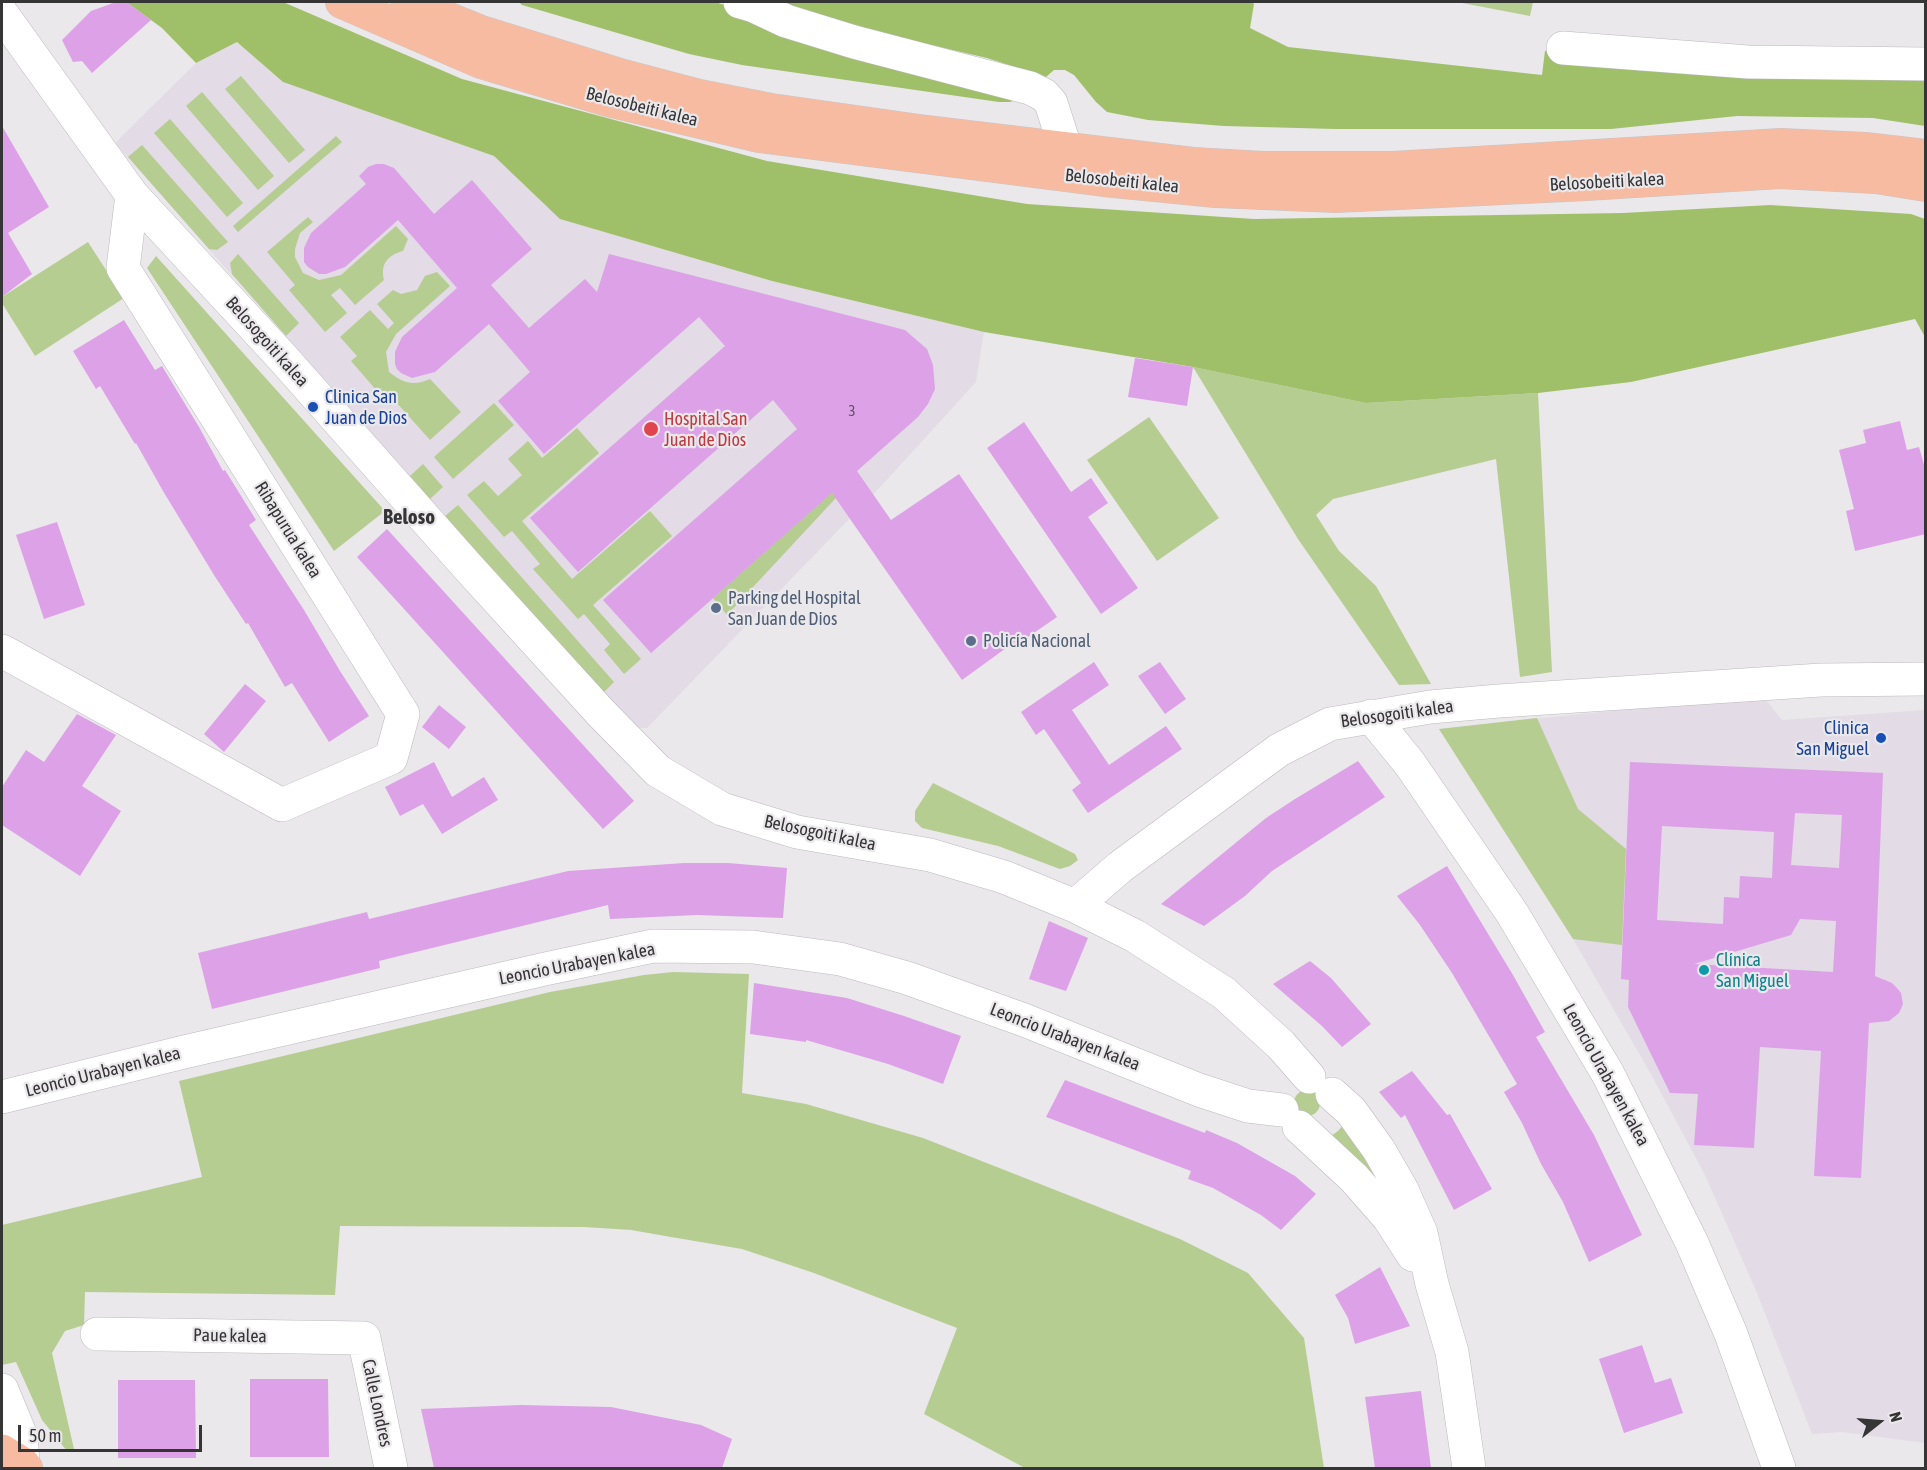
<!DOCTYPE html>
<html>
<head>
<meta charset="utf-8">
<style>
  body { margin:0 }
  #map { position:relative; width:1927px; height:1470px; overflow:hidden; background:#eae8eb; font-family:"Asap Condensed",sans-serif }
  canvas { display:block }
  .frame { position:absolute; inset:0; border:3px solid #363536; pointer-events:none }
  .north { position:absolute; left:1849px; top:1392px; width:60px; height:60px; -webkit-text-stroke:4px #eae8eb; paint-order:stroke; rotate:73deg; font-size:16px; font-weight:700; line-height:24px; text-align:center; color:#363536 }
  .north::after { content:''; display:block; margin:auto; width:21px; height:27px; background:#363536; clip-path:polygon(50% 0,100% 100%,50% 72%,0 100%) }
  .scale { position:absolute; left:18px; top:1425px; width:184px; height:27px; box-sizing:border-box; border:3px solid #363536; border-top:0; padding-left:8px; font-size:18px; line-height:21px; white-space:nowrap; color:#363536; -webkit-text-stroke:4px #eae8eb; paint-order:stroke }
</style>
</head>
<body>
<div id="map">
<canvas width="1927" height="1470"></canvas>
<div class="frame"></div>
<div class="north">N</div>
<div class="scale">50 m</div>
</div>
<script>
const c = document.querySelector('canvas').getContext('2d');
c.lineJoin = 'round';
function fill(path, color) {
  c.fillStyle = color;
  c.fill(path, 'evenodd');
}
function trace(path, color, width, dash) {
  c.strokeStyle = color;
  c.lineWidth = width;
  c.lineCap = dash ? 'butt' : 'round';
  c.setLineDash(dash || []);
  c.stroke(path);
}
function write(font, color, halo, rows, align = 'center') {
  c.font = font + ' "Asap Condensed",sans-serif';
  c.lineWidth = 4.5;
  c.setLineDash([]);
  c.textBaseline = 'middle';
  c.strokeStyle = halo;
  c.fillStyle = color;
  for (const [text, x, y, turn = 0] of rows) {
    c.save();
    c.translate(x, y);
    c.rotate((+turn || 0) * Math.PI / 180);
    c.textAlign = isNaN(turn) ? turn : align;
    if (halo) c.strokeText(text, 0, 0);
    c.fillText(text, 0, 0);
    c.restore();
  }
}
const built = new Path2D(`
  M237,42L283,82L494,156L561,219L772,281L984,332L976,382L883,484L647,728H632L115,143L196,63Z
  M1762,695L1782,720L1925,710V1443L1842,1432L1812,1434L1757,1293L1705,1175L1652,1076L1573,939L1439,729Z`);
const green = new Path2D(`
  M1457,2H1533L1530,16Z
  M241,76L305,150L289,163L225,89Z
  M202,92L274,176L258,190L186,106Z
  M170,119L243,203L227,217L154,133Z
  M336,136L342,142L238,232L233,226Z
  M142,145L228,242L217,250L209,249L128,157Z
  M308,217L313,222L300,233L295,249V257L303,273L319,280L341,275L396,226L408,239L403,251C388,255 380,264 384,280L355,305L340,288L331,295L347,313L325,332L289,290L295,285L267,252Z
  M88,242L124,298L35,356L2,303V297Z
  M238,254L299,323L286,336L232,274L230,263Z
  M156,256L385,511L334,551L147,268Z
  M437,272L450,286L396,334L386,352L389,372C404,384 414,386 430,379L461,412L430,440L396,402L390,406L351,361L357,356L340,337L370,310L388,329L394,323L377,304L393,290L401,294L417,290L425,276Z
  M1193,367L1366,403L1538,393L1552,672L1520,677L1496,459L1333,499L1316,515L1339,551L1376,586L1431,684L1399,685L1298,539Z
  M494,403L514,425L453,479L434,457Z
  M1149,417L1219,518L1157,561L1087,460Z
  M577,428L599,453L522,521L572,579L650,511L672,536L593,605L641,659L624,674L604,650L610,644L584,614L578,619L533,569L540,564L512,531L504,537L467,495L484,481L498,496L522,475L508,459L528,441L542,458Z
  M423,464L443,487L430,499L410,476Z
  M844,482L847,486L727,615L713,598Z
  M458,505L614,682L602,694L445,516Z
  M1537,718L1578,809L1626,849L1622,945L1573,939L1439,729Z
  M933,783L1075,854L1078,860L1070,866L1060,869L998,846L922,828L915,821V811Z
  M673,972L749,974L742,1093L806,1104L923,1138L1180,1239L1248,1273L1304,1338L1324,1468H1025L924,1414L957,1328L814,1273L742,1249L671,1237L631,1230L584,1227L340,1226L335,1295L85,1292L84,1325L65,1331L52,1353L74,1449L67,1451L42,1420L16,1362L2,1365V1225L202,1177L179,1081L550,992L644,975Z
  M1294 1103a13 13 0 1 1 26 0a13 13 0 1 1-26 0Z
  M1345,1123L1398,1205L1325,1140L1338,1131Z`);
const forest = new Path2D(`
  M126,2H283L462,79L767,161L1027,204L1254,219L1623,213L1770,205L1911,214L1925,219V337L1915,319L1631,382L1538,393L1366,403L1193,367L984,332L772,281L560,219L494,156L283,82L237,42L196,63L162,28Z
  M519,2H715L1017,99L1010,102H999L742,65L689,54L522,5Z
  M781,2H1252L1254,4L1250,28L1288,47L1542,75L1545,51L1563,48L1925,64V126L1873,118L1737,116L1611,129H1335L1224,126L1148,120L1107,112L1096,102L1074,75L1065,70H1054L1046,77L987,58L862,29L788,5Z`);
const building = new Path2D(`
  M116,2H126L151,20L92,73L82,61L73,62L62,40L91,11Z
  M2,126L49,207L8,233L32,274L2,297Z
  M376,164H384L394,168L434,214L472,180L532,249L491,285L529,328L585,279L597,292L609,254L905,330L927,349L933,365L935,389L928,404L918,417L857,471L891,520L959,474L1057,617L1015,646L1013,643L962,680L832,493L651,653L603,600L797,429L773,400L578,572L530,518L725,346L699,317L544,454L498,401L530,372L489,324L435,372L412,378L401,373L397,369L395,364V352L402,337L457,288L398,220L345,267L326,274H319L308,267L304,262V248L311,233L366,184L359,176L368,167Z
  M124,320L155,370L162,366L199,427L223,471L225,470L256,520L249,525L304,610L340,671L369,716L329,742L292,683L285,687L248,623L246,624L214,575L163,491L136,443L135,444L100,386L96,389L73,351Z
  M1135,358L1193,367L1187,406L1128,397Z
  M1900,421L1907,450L1919,447L1926,472V534L1855,551L1846,511L1854,509L1839,450L1866,443L1863,430Z
  M1024,422L1071,492L1091,478L1108,503L1088,517L1138,588L1101,614L987,448Z
  M57,522L85,605L44,619L16,535Z
  M387,529L634,801L603,829L357,557Z
  M1094,662L1109,685L1072,710L1109,765L1166,726L1182,749L1088,813L1072,790L1081,783L1044,729L1036,735L1021,712Z
  M1160,662L1186,699L1165,714L1138,676Z
  M245,684L266,701L224,752L204,734Z
  M439,705L466,727L449,749L422,727Z
  M77,714L116,735L82,786L121,811L80,876L2,825V787L26,750L44,762Z
  M1358,761L1385,797L1272,871L1245,896L1204,926L1161,904L1266,818L1295,799Z
  M434,762L452,797L484,777L498,800L442,834L423,804L400,816L385,787Z
  M1630,762L1883,773L1875,976L1892,983L1897,988L1901,993L1903,1004L1899,1013L1889,1021L1869,1023L1861,1178L1814,1176L1821,1051L1760,1047L1754,1148L1694,1145L1698,1094L1670,1093L1628,1007L1629,980L1621,979ZM1795,813L1842,815L1839,868L1791,865ZM1662,826L1774,832L1772,878L1740,876L1739,898L1724,897L1723,924L1657,920ZM1800,919L1836,921L1833,972L1694,964L1791,935Z
  M684,863H728L787,868L783,918L697,915L610,919L608,905L379,961L380,968L212,1009L198,953L367,912L369,919L568,871Z
  M1447,866L1513,975L1545,1032L1536,1037L1594,1135L1642,1235L1589,1262L1563,1202L1541,1164L1522,1123L1504,1092L1517,1084L1452,973L1420,925L1397,896Z
  M1049,921L1088,938L1066,991L1029,979Z
  M1310,961L1331,978L1371,1024L1342,1047L1322,1026L1273,984Z
  M754,983L847,998L904,1016L961,1036L943,1084L888,1064L806,1040V1042L750,1034Z
  M1412,1071L1447,1115L1450,1114L1492,1189L1454,1210L1405,1115L1401,1118L1379,1092Z
  M1065,1080L1205,1133L1206,1130L1237,1143L1295,1176L1316,1194L1281,1230L1261,1215L1213,1188L1188,1179L1191,1171L1046,1117Z
  M1380,1267L1410,1326L1355,1344L1348,1318L1335,1295Z
  M1642,1345L1655,1383L1671,1378L1683,1413L1624,1433L1599,1359Z
  M250,1379H328L329,1457H250Z
  M118,1380H195L196,1458H118Z
  M1421,1391L1431,1468H1375L1365,1397Z
  M520,1405L611,1407L701,1425L732,1439L722,1468H434L421,1409Z`);
const minor = new Path2D(`
  M740,2L754,6L786,21L854,42L1030,88L1044,95L1051,103L1066,150
  M2,14L132,195L281,356L468,567L601,713L658,771L722,809L797,832L930,855L1004,877L1075,906L1135,936L1224,993L1281,1045L1309,1077
  M1563,48L1748,62L1926,64
  M2,651L282,805L391,758L403,714L123,268L132,195
  M1371,716L1410,764L1512,913L1608,1074L1692,1243L1731,1334L1779,1468
  M1075,906L1120,867L1279,750L1330,724L1430,707L1499,701L1821,680L1926,679
  M1332,1094L1351,1111L1379,1150L1402,1190L1421,1233L1432,1284L1452,1352L1469,1468
  M2,1097L184,1052L545,969L653,946L753,947L840,959L907,978L1024,1020L1199,1090L1248,1106L1282,1110
  M1299,1127L1354,1178L1389,1218L1413,1255
  M97,1334L364,1338L391,1468
  M2,1390L21,1436L23,1464`);
const major = new Path2D(`
  M342,2L481,62L608,100L759,136L1104,180L1216,191L1336,196L1586,184L1780,172L1876,177L1926,185
  M407,2L481,32L623,76L699,96L771,110L919,131L1193,164L1263,168H1393L1781,145L1865,149L1926,156
  M2,1451L23,1464L26,1468`);
const markers = [
  [313,407,6,"#1a4fb4"],
  [651,429,8,"#e0444e"],
  [716,608,6,"#5c6f8a"],
  [971,641,6,"#5c6f8a"],
  [1881,738,6,"#1a4fb4"],
  [1704,970,6,"#0f9aa8"]
];
const numberNames = [
  ["3",852,411]
];
const streetNames = [
  ["Belosobeiti kalea",642,107,14],
  ["Belosobeiti kalea",1122,181,6],
  ["Belosobeiti kalea",1607,182,-3],
  ["Belosogoiti kalea",267,342,48],
  ["Ribapurua kalea",288,530,58],
  ["Belosogoiti kalea",1397,714,-8],
  ["Belosogoiti kalea",820,833,12],
  ["Leoncio Urabayen kalea",577,964,-11],
  ["Leoncio Urabayen kalea",1065,1037,21],
  ["Leoncio Urabayen kalea",103,1072,-14],
  ["Leoncio Urabayen kalea",1606,1075,61],
  ["Paue kalea",230,1336,1],
  ["Calle Londres",377,1403,78]
];
const transitNames = [
  ["Clinica San",325,397],
  ["Juan de Dios",325,418],
  ["Clinica",1869,728,"right"],
  ["San Miguel",1869,749,"right"]
];
const healthNames = [
  ["Hospital San",664,419],
  ["Juan de Dios",664,440]
];
const serviceNames = [
  ["Parking del Hospital",728,598],
  ["San Juan de Dios",728,619],
  ["Policía Nacional",983,641]
];
const cultureNames = [
  ["Clínica",1716,960],
  ["San Miguel",1716,981]
];
const quarterNames = [
  ["Beloso",409,517]
];
fill(built, '#e3dbe5');
fill(green, '#b6cd92');
fill(forest, '#a0bf69');
fill(building, '#dda1e8');
trace(minor, '#bbb9bc', 34);
trace(major, '#c7c6c7', 34);
trace(minor, '#fff', 33);
trace(major, '#f7bba2', 33);
for (const [x, y, r, color] of markers) {
  const dot = new Path2D();
  dot.arc(x, y, r, 0, 2 * Math.PI);
  c.fillStyle = color;
  c.fill(dot);
  trace(dot, '#eae8eb', 2);
}
write('15px', '#605062', null, numberNames);
write('18px', '#363536', '#eae8eb', streetNames);
write('18px', '#164399', '#eae8eb', transitNames, 'left');
write('18px', '#be3a42', '#eae8eb', healthNames, 'left');
write('18px', '#4e5e75', '#eae8eb', serviceNames, 'left');
write('18px', '#0d838f', '#eae8eb', cultureNames, 'left');
write('bold 21px', '#363536', '#eae8eb', quarterNames);
</script>
</body>
</html>
